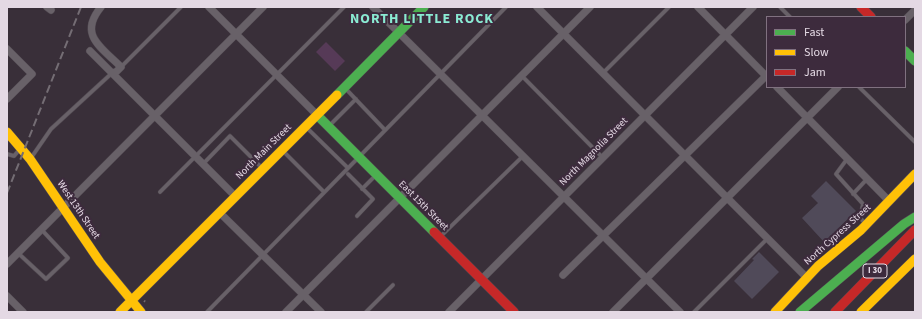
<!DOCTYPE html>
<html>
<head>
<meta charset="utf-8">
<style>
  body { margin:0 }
  #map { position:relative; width:922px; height:319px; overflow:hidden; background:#392f39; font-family:"Source Sans 3",sans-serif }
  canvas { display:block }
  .frame { position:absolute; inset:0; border:8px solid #e4d9e4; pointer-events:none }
  .legend { position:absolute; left:766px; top:16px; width:140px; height:72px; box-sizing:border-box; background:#3d2b3d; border:1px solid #807180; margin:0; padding:5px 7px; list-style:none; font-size:12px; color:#e4d9e4 }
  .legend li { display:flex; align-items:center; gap:8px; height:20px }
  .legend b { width:20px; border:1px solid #807180 }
</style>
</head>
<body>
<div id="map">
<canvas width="922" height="319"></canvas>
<div class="frame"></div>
<ul class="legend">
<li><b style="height:5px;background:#4caf50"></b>Fast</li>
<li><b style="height:5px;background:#ffc107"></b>Slow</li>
<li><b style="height:5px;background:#c62828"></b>Jam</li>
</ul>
</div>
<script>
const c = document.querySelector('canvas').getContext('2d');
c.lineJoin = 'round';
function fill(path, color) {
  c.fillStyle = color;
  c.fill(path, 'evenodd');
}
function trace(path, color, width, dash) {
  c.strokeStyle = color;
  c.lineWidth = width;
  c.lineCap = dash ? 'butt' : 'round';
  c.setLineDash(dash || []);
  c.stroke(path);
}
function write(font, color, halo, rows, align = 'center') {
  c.font = font + ' "Source Sans 3",sans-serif';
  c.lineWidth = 4;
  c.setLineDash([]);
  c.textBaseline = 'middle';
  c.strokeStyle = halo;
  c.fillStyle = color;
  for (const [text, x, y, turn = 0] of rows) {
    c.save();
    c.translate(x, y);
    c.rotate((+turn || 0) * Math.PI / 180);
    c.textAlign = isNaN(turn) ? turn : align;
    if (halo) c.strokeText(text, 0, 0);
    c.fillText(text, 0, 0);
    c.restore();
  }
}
const green = new Path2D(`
  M326,42L345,61L335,71L316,52Z`);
const building = new Path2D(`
  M826,181L856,211L824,242L802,218L818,203L811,196Z
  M759,252L779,272L752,299L734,281L754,260L752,259Z`);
const path = new Path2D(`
  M144,302L147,298`);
const lane = new Path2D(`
  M780,7L790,17
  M121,67L181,7
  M603,73L669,7
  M522,76L603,158
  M859,87L915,142
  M345,88L385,130
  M329,126L356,99
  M306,127L348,168
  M283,151L324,192
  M7,154L14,156L20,149
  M31,158L51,129L112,73
  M847,159L836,174L863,204L860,218L866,224
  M203,164L230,136L263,169
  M348,174L373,199L357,216
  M362,189L376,175
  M160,192L344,7
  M853,194L867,179
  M441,236L523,156
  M18,253L46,279L68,258L41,229
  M207,312L506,7
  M366,312L393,285
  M694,312L767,239`);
const street = new Path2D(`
  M47,7L51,10
  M101,7C78,35 101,47 121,67L116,72L112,73
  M209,7L317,115
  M373,7L680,312
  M537,7L807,278
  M698,7L767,77
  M905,20L915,10
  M7,49L32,74L7,99
  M90,51L235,196
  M777,87L889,201
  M219,212L321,312
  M7,264L263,7
  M563,275L766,76
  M7,296L23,312
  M286,312L590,7
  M449,312L753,7
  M613,312L838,87`);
const fast = new Path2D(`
  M905,51L915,61
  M337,95L424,7
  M317,115L434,232
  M800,312L904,224L915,217`);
const slow = new Path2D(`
  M7,132L30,159L100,262L141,312
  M120,312L337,95
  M775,312L818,266L861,230L915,174
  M861,312L915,259`);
const jam = new Path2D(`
  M861,7L871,17
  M434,232L514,312
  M835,312L915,230`);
const rail = new Path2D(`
  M7,193L81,7`);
const shields = [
  [875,271,24]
];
const shieldNames = [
  ["I 30",875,271]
];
const streetNames = [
  ["North Main Street",264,152,-45],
  ["North Magnolia Street",594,152,-45],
  ["East 15th Street",423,206,45],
  ["West 13th Street",78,210,56],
  ["North Cypress Street",838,235,-42]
];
const districtNames = [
  ["NORTH LITTLE ROCK",422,20]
];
fill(green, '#563a57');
fill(building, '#504a59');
trace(lane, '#534b53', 4.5);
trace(street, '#534b53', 8);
trace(fast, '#534b53', 10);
trace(slow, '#534b53', 10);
trace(jam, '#534b53', 10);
trace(path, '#726b72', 1.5, [2, 3]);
trace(lane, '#686168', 3.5);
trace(street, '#686168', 7);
trace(fast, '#4caf50', 9);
trace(slow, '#ffc107', 9);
trace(jam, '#c62828', 9);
trace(rail, '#746d74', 2, [8, 4]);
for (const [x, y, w] of shields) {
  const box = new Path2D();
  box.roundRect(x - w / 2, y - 7, w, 14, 3);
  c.fillStyle = '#3d2b3d';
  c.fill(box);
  trace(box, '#e4d9e4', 1);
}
write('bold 9px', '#e4d9e4', null, shieldNames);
write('10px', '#e4d9e4', '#3d2b3d', streetNames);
c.letterSpacing = '1px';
write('bold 14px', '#8aebd2', '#3d2b3d', districtNames);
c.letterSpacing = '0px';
</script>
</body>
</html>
